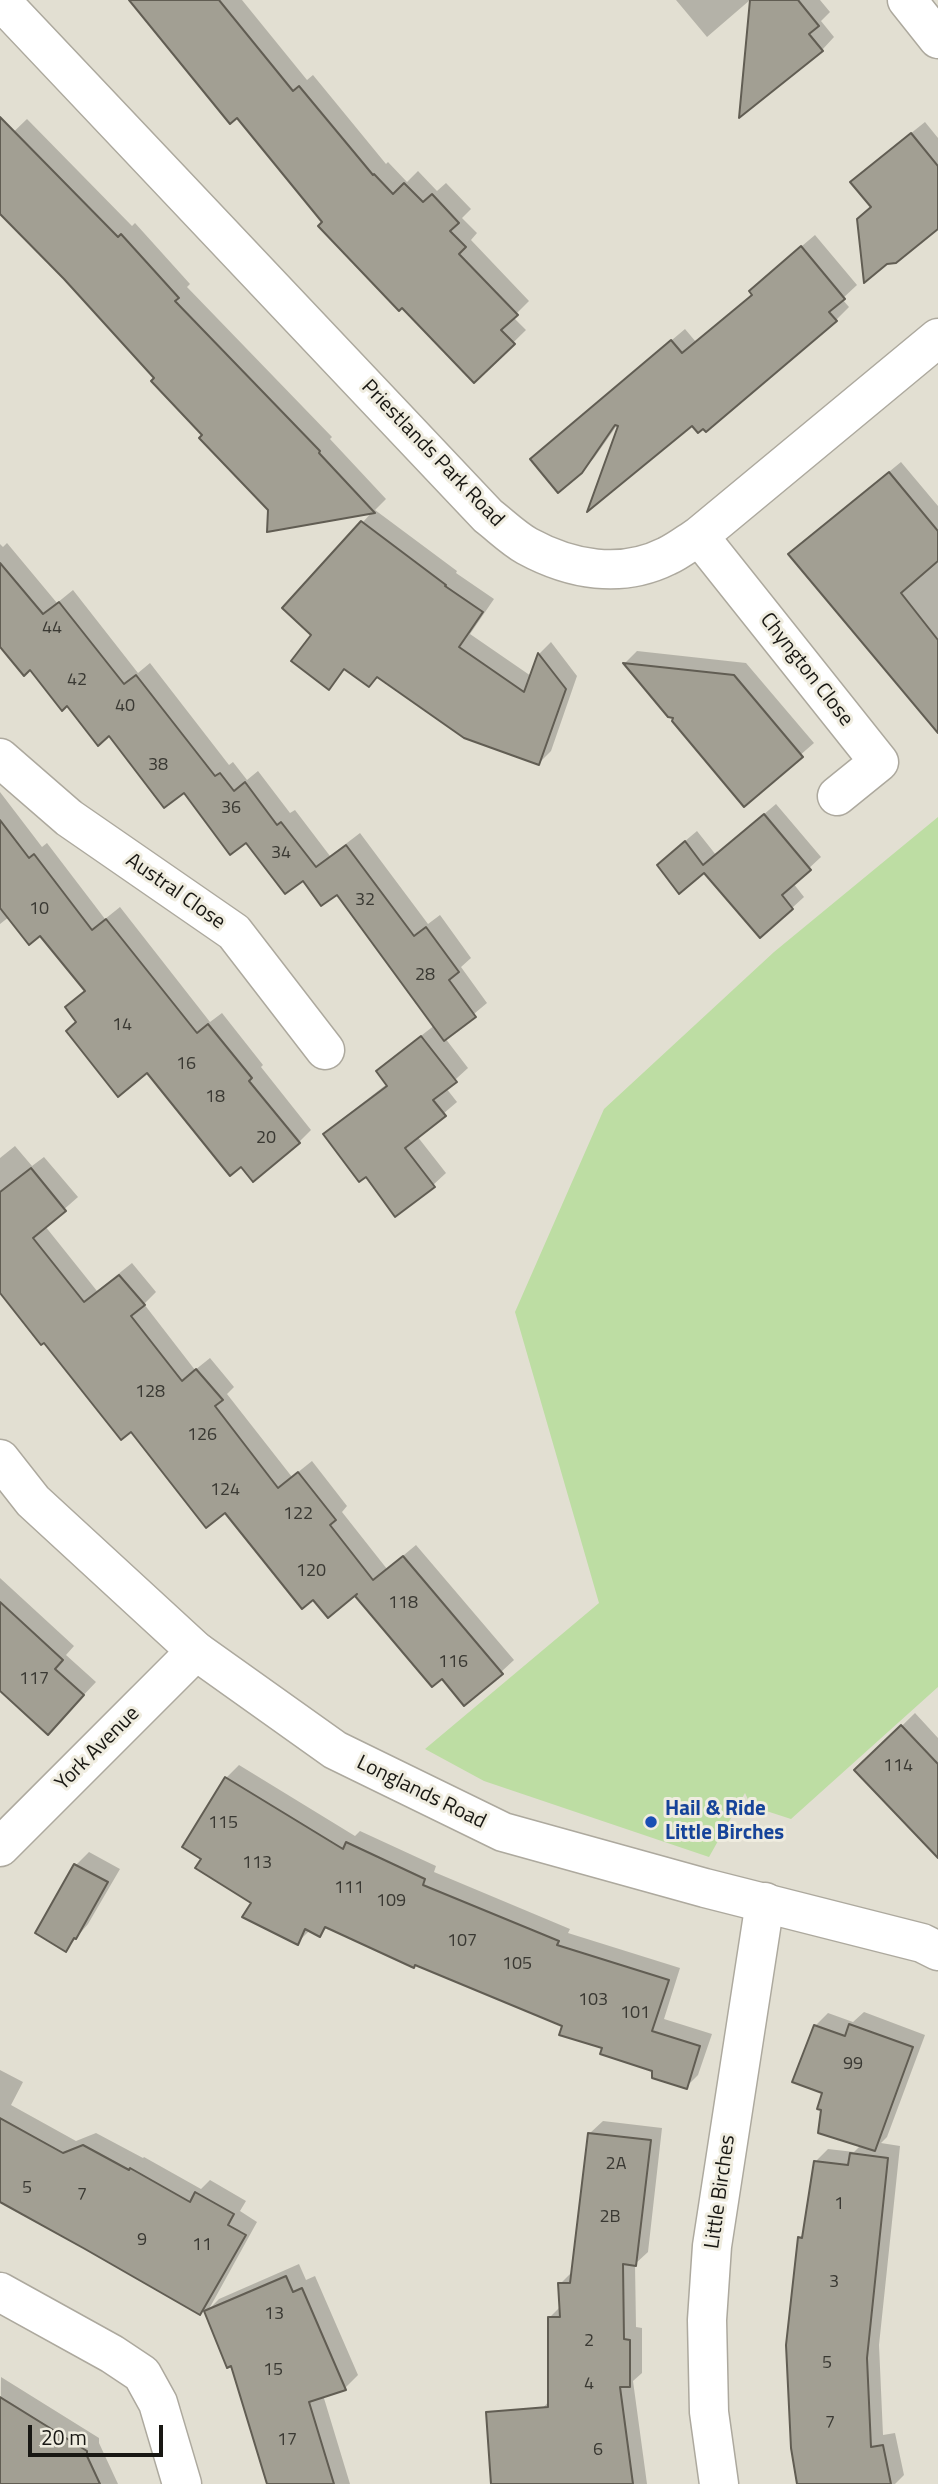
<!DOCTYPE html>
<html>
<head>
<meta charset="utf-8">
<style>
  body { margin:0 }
  #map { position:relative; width:938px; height:2484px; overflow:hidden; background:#e2dfd2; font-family:"Titillium Web",sans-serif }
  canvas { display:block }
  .scale { position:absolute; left:28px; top:2425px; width:135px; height:32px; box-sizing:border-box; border:4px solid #181713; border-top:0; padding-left:9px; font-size:21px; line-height:24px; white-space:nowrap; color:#181713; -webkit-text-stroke:5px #efecdf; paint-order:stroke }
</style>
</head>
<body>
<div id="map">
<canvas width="938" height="2484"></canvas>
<div class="scale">20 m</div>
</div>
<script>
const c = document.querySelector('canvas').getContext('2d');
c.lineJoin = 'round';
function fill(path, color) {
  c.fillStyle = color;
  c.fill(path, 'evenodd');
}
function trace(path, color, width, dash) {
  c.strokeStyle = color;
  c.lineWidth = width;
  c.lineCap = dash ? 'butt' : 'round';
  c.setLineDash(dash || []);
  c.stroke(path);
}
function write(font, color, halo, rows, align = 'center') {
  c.font = font + ' "Titillium Web",sans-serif';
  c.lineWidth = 6;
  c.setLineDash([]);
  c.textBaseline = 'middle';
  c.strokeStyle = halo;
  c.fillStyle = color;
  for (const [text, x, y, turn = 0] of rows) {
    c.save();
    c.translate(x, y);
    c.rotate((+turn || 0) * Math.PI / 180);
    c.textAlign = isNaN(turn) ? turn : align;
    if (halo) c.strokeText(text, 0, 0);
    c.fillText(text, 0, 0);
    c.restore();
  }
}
const green = new Path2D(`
  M938,817V1687L791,1819L751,1806L745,1793L709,1857L484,1781L425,1749L599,1603L515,1312L604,1109L774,952Z`);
const shadow = new Path2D(`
  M131,0H242L307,80L313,75L386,164L388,162L407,182L418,171L437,191L446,183L471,209L462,218L477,233L471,240L529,301L513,317L526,330L474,381L325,222L237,116Z
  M676,0H750L707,37Z
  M752,0H820L830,12L821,21L834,37L822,50Z
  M27,119L132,226L135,223L190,284L187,287L332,437L330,439L386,499L375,510L457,571L456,573L494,599L470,634L531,676L539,654L551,642L577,676L551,751L539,763L378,676L346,668L329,687L313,635L285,608L373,511L270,509L66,277L0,211V145Z
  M925,122L938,138V227L887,263L865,170Z
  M815,235L857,285L842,299L849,307L836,320L693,423L620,421L594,458L581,471L545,447L685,329L696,342L753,294L751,291L764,278Z
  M901,462L938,506V730L802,543Z
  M7,543L57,603L73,590L138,673L150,663L229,765L233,762L247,780L258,771L290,813L295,810L330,856L360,833L428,924L440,915L471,958L461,967L487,1003L445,1038L468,1068L446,1088L457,1102L417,1136L446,1173L433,1185L366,1174L326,1134L338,1122L387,1084L378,1072L391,1059L435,1025L337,893L303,878L247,840L68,703L30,668L0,644V544L3,547Z
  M637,651L746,663L814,743L744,804L675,716L625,663Z
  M0,792L42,847L47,843L105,919L120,907L210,1022L222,1013L263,1065L261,1067L311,1130L299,1142L147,1071L78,1021L67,1008L86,990L41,934L9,917L0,924Z
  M776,804L821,857L793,883L804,897L792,908L705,871L671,853L697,831L716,855Z
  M15,1146L32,1166L44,1157L78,1197L45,1226L97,1291L132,1263L156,1292L144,1304L195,1370L210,1358L234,1387L227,1394L292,1477L312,1461L347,1506L342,1512L387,1569L416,1545L514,1660L501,1672L225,1510L131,1430L44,1340L0,1290V1158Z
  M0,1578L74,1646L66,1655L96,1682L60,1720L0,1689Z
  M915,1713L938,1738V1856L857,1770Z
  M239,1765L355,1836L360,1831L436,1866L434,1872L570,1929L568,1933L680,1968L664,2019L712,2034L698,2075L686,2087L564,2025L328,1927L320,1934L310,1930L297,1943L203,1858L184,1846L226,1778Z
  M89,1852L120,1869L88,1924L66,1950L37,1933L76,1865Z
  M864,2012L925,2035L887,2137L881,2143L900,2146L879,2345L883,2435L895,2433L904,2475L895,2484H800L799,2238L805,2233L815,2162L828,2149L854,2152L861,2145L825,2092L815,2026L828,2013L853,2022Z
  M0,2070L23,2082L11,2105L76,2141L96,2133L143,2158L144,2157L201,2189L210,2180L246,2201L240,2211L257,2222L209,2309L219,2299L299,2264L306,2280L315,2276L358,2375L345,2388L323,2395L350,2484H269L232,2364L228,2366L204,2308L199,2313L0,2200Z
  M603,2121L662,2128L648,2252L635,2264L636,2327L642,2328V2373L633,2381L647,2484H554L542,2409L550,2400V2317L561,2306L560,2284L573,2271L590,2133Z
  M1,2377L99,2438V2443L118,2484H4L0,2481Z`);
const building = new Path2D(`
  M129,0H219L293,91L299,86L373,175L374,174L393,194L404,183L423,202L432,194L459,223L450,231L466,247L459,254L518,315L501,330L515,344L474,383L402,308L399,311L318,226L322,222L237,118L230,124Z
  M750,0H798L819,26L809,34L823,51L739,118Z
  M0,117L118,237L121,234L179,298L175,301L320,451L319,453L375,513L267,532L268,510L199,438L202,435L151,381L154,378L64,279L0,214Z
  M911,133L938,166V229L896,263L887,264L864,283L857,219L871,207L850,182Z
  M801,246L845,299L829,312L837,321L706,432L703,429L698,433L692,426L587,512L618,426L615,425L582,473L558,493L530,459L671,340L682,353L752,295L749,291Z
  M889,472L938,531V561L901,593L938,640V733L788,554Z
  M361,521L446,585L445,586L483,612L459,647L524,692L538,653L566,689L539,765L464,738L377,677L369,687L344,669L329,690L291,661L311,635L282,608Z
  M0,563L43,614L59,602L124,684L136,675L215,776L220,773L234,791L245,782L277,825L281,822L316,867L346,845L414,936L426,927L459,972L449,980L476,1017L444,1041L337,895L321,906L303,881L285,894L246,843L230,855L184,793L164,808L109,736L98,746L67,706L62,711L30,670L24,676L0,647Z
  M623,663L734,675L803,757L744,807L672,721L673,718L668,717Z
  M764,814L811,870L782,895L793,909L760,938L704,873L679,894L657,865L685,841L703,865Z
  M0,820L29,858L34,854L92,930L106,919L197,1033L208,1024L252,1078L249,1081L300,1143L253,1182L241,1167L230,1176L147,1073L118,1097L66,1031L76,1022L65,1007L85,991L40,936L29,945L0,908Z
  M421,1036L457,1082L433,1100L446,1116L405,1148L435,1187L395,1217L366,1177L359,1182L323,1134L387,1086L376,1071Z
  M31,1168L66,1211L33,1238L84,1302L119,1275L145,1305L131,1316L182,1381L196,1369L223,1400L215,1406L278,1488L298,1472L336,1520L330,1525L373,1580L403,1556L503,1674L464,1706L442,1679L432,1687L355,1596L357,1594L328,1618L313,1600L302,1609L225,1513L206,1528L131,1432L121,1440L44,1343L41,1345L0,1293V1192Z
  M0,1602L63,1660L55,1669L84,1695L48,1735L0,1691Z
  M901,1725L938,1764V1858L854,1770Z
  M225,1777L343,1849L346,1842L425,1879L423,1885L559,1941L557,1945L669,1980L652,2031L700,2046L687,2089L652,2078V2071L600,2054L602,2048L559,2035L562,2026L415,1965L414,1968L325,1927L320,1937L305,1929L298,1945L242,1917L251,1903L195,1868L201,1859L182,1847Z
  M74,1864L108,1882L76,1939L74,1938L66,1952L35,1933Z
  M849,2024L913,2047L875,2151L818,2133L821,2110L817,2109L822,2093L792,2082L814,2025L845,2036Z
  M0,2118L63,2153L83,2145L129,2170L130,2168L190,2202L195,2192L234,2214L228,2225L246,2235L200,2315L85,2249L0,2202Z
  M588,2133L651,2140L636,2266L623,2264L624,2339L630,2340V2387H620L633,2484H491L486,2412L548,2407V2317H560L558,2283H570Z
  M850,2153L888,2158L867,2358L871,2447L883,2445L891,2484H797L791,2448L786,2345L798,2237L802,2238L814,2161L848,2165Z
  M286,2276L293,2292L302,2288L346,2390L309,2402L334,2484H267L231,2366L227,2368L204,2311Z
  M0,2397L87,2451V2456L100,2484H0Z`);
const street = new Path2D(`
  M0,0L488,516C501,526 513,538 527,546C571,570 621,579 667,556C678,551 688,543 699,536L938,338
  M907,0L938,39
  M699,536L879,762L837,796
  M0,758L69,818L234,932L325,1050
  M0,1847L196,1651
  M0,2292L112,2354L142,2374L158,2403L182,2484
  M719,2484L709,2412L707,2320L712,2246L765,1902`);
const secondary = new Path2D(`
  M0,1459L33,1501L196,1651L335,1750L503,1832L705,1888L922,1943L938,1951`);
const markers = [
  [651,1822,7,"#1a4fb4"]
];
const numberNames = [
  ["44",52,629],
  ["42",77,681],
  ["40",125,707],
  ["38",158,766],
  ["36",231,809],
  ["34",281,854],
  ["32",365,901],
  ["10",39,910],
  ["28",425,976],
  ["14",122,1026],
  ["16",186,1065],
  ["18",215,1098],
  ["20",266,1139],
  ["128",150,1393],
  ["126",202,1436],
  ["124",225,1491],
  ["122",298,1515],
  ["120",311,1572],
  ["118",403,1604],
  ["116",453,1663],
  ["117",34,1680],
  ["114",898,1767],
  ["115",223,1824],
  ["113",257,1864],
  ["111",349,1889],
  ["109",391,1902],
  ["107",462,1942],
  ["105",517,1965],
  ["103",593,2001],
  ["101",635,2014],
  ["99",853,2065],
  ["2A",616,2165],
  ["5",27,2189],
  ["7",82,2196],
  ["1",839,2205],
  ["2B",610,2218],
  ["9",142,2241],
  ["11",202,2246],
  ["3",834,2283],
  ["13",274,2315],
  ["2",589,2342],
  ["5",827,2364],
  ["15",273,2371],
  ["4",589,2385],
  ["7",830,2424],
  ["17",287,2441],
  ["6",598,2451]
];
const streetNames = [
  ["Priestlands Park Road",432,454,46],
  ["Chyngton Close",806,670,52],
  ["Austral Close",175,892,35],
  ["York Avenue",98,1749,-45],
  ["Longlands Road",421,1793,26],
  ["Little Birches",721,2192,-82]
];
const transitNames = [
  ["Hail & Ride",665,1810],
  ["Little Birches",665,1834]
];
fill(green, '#bddda3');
fill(shadow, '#0003');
fill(building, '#a29f93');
trace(building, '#615d53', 2);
trace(street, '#ada99e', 41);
trace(secondary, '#ada99e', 41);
trace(street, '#fff', 38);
trace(secondary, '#fff', 38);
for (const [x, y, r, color] of markers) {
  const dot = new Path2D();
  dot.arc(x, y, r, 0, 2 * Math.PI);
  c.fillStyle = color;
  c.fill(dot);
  trace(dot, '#efecdf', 2.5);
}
write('18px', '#3a3933', null, numberNames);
write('21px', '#181713', '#efecdf', streetNames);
write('bold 21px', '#164399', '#efecdf', transitNames, 'left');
</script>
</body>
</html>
